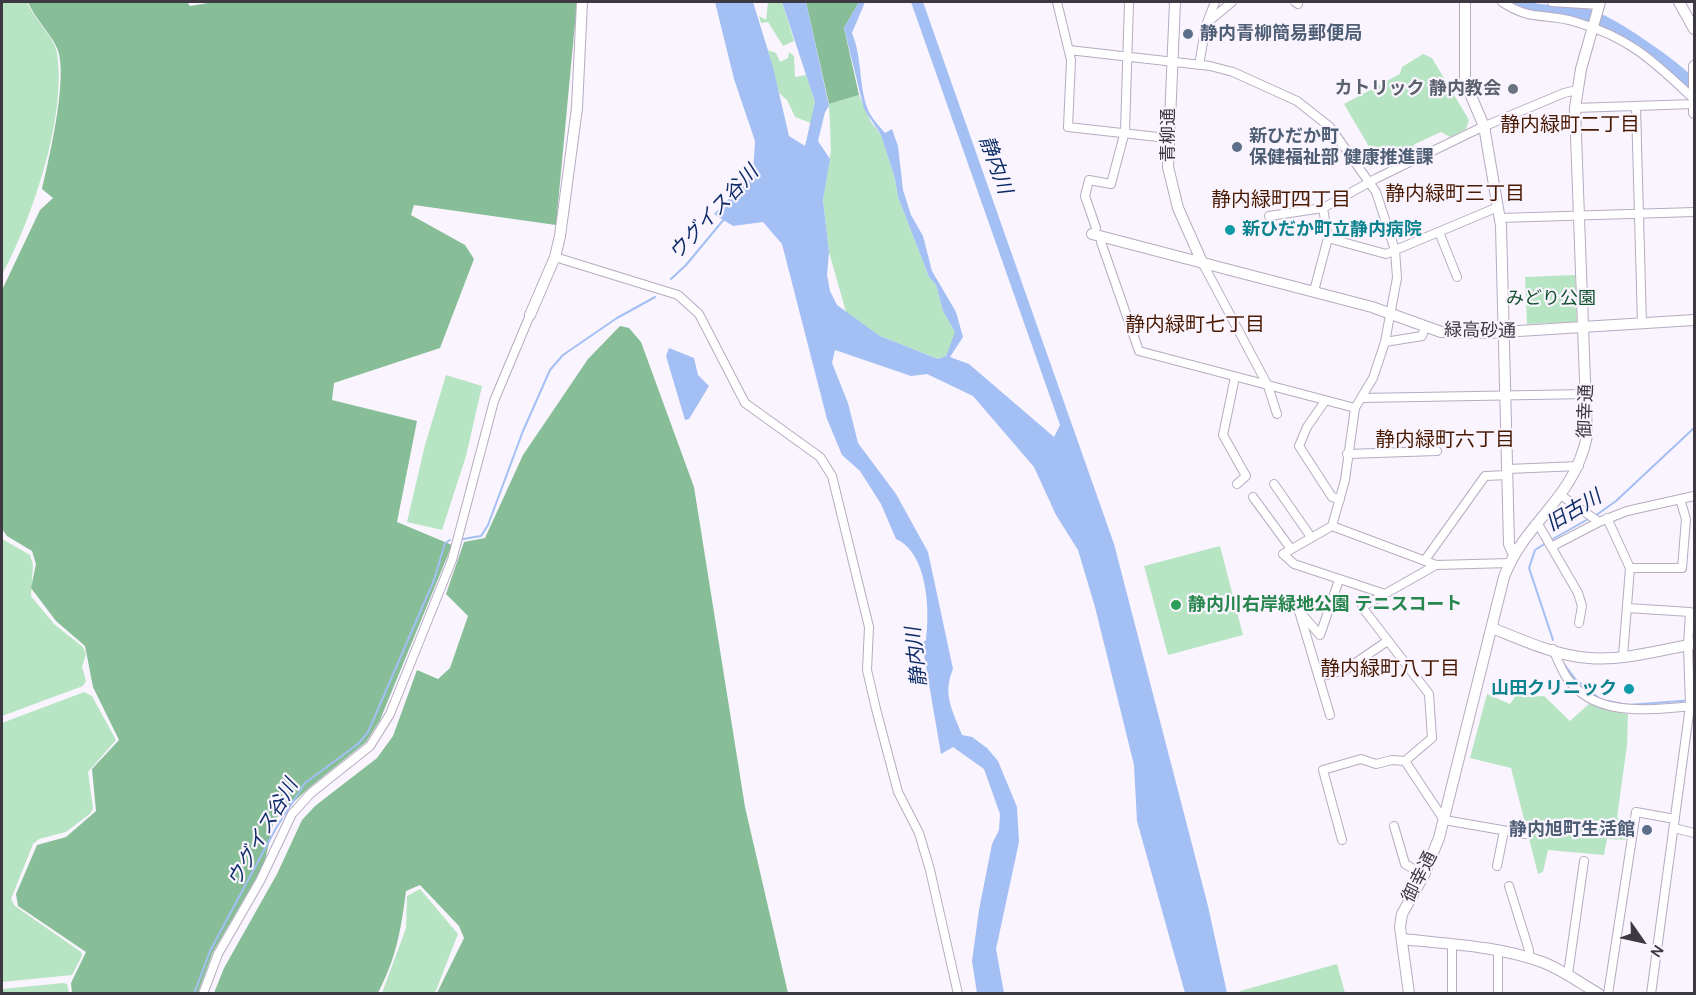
<!DOCTYPE html>
<html>
<head>
<meta charset="utf-8">
<style>
  body { margin:0 }
  #map { position:relative; width:1696px; height:995px; overflow:hidden; background:#f9f4fd; font-family:Karla,sans-serif }
  canvas { display:block }
  .frame { position:absolute; inset:0; border:3px solid #3d3841; pointer-events:none }
  .north { position:absolute; left:1612px; top:911px; width:60px; height:60px; -webkit-text-stroke:4px #f9f4fd; paint-order:stroke; rotate:124deg; font-size:16px; font-weight:700; line-height:24px; text-align:center; color:#3d3841 }
  .north::after { content:''; display:block; margin:auto; width:21px; height:27px; background:#3d3841; clip-path:polygon(50% 0,100% 100%,50% 72%,0 100%) }
</style>
</head>
<body>
<div id="map">
<canvas width="1696" height="995"></canvas>
<div class="frame"></div>
<div class="north">N</div>
</div>
<script>
const c = document.querySelector('canvas').getContext('2d');
c.lineJoin = 'round';
function fill(path, color) {
  c.fillStyle = color;
  c.fill(path, 'evenodd');
}
function trace(path, color, width, dash) {
  c.strokeStyle = color;
  c.lineWidth = width;
  c.lineCap = dash ? 'butt' : 'round';
  c.setLineDash(dash || []);
  c.stroke(path);
}
function write(font, color, halo, rows, align = 'center') {
  c.font = font + ' Karla,"Noto Sans JP",sans-serif';
  c.lineWidth = 4.5;
  c.setLineDash([]);
  c.textBaseline = 'middle';
  c.strokeStyle = halo;
  c.fillStyle = color;
  for (const [text, x, y, turn = 0] of rows) {
    c.save();
    c.translate(x, y);
    c.rotate((+turn || 0) * Math.PI / 180);
    c.textAlign = isNaN(turn) ? turn : align;
    if (halo) c.strokeText(text, 0, 0);
    c.fillText(text, 0, 0);
    c.restore();
  }
}
const green = new Path2D(`
  M2,2H27C33,18 55,38 57,53C67,117 32,219 2,275Z
  M768,2H782L794,41L783,46L768,22L761,23L759,16L766,20Z
  M768,50L776,53L780,62L788,58L789,52L794,56L795,77L806,75L815,102L811,123L795,117L787,100L779,93Z
  M1423,54L1432,58L1469,120L1466,129L1450,137L1441,132L1415,144L1407,154L1387,156L1371,150L1344,104L1400,74L1402,67Z
  M859,95L871,122L881,135L895,179L898,197L929,277L936,285L943,311L956,333L946,356L938,359L880,336L846,312L829,252L823,200L831,150L829,104Z
  M1575,275L1577,322L1527,324L1525,277Z
  M446,375L482,386L466,456L442,530L407,522L425,445Z
  M2,539L30,555L33,565L31,596L54,624L83,647L86,654L82,667L86,681L83,686L2,716Z
  M1220,546L1243,635L1168,655L1144,566Z
  M84,692L92,696L116,740L88,772L93,808L91,813L66,832L39,839L33,844L11,899L15,906L81,952L82,956L72,975L2,982V723Z
  M1487,694L1510,704L1517,694L1524,697L1544,696L1570,721L1590,703L1606,710L1628,714L1627,745L1617,818L1632,820L1628,840L1607,839L1604,855L1548,850L1543,872L1538,874L1511,768L1470,758Z
  M420,889L458,934L435,993H382L406,928L407,896Z
  M1337,964L1345,993H1241L1240,991Z
  M63,983L67,984L69,993H2V989Z`);
const forest = new Path2D(`
  M28,2H187L190,6L214,2H577L556,225L414,205L411,215L465,245L474,259L440,348L334,383L332,400L417,421L397,522L452,545L380,720L366,742L310,787L274,820L264,865L213,952L198,993H72L71,983L86,952L18,906L16,894L37,845L66,837L96,811L92,769L119,740L93,687L85,646L56,621L31,588L36,564L32,551L7,536L2,529V290L40,210L53,198L42,189C49,159 69,75 57,48C49,31 35,19 28,2Z
  M806,2H859L844,28L859,95L829,104Z
  M620,326L629,328L641,342L694,487L745,807L788,993H437L464,938L459,926L420,885L406,891C401,931 396,958 378,993H214L224,968L277,874L302,820L315,806L377,758L393,736L417,670L438,679L450,668L468,616L446,594L464,542L485,538L523,455L588,359Z`);
const water = new Path2D(`
  M715,2H753L773,67L789,136L805,146L815,102L782,2H806L829,106L825,112L818,141L830,159L823,200L829,252L827,275L830,291L837,305L880,336L938,359L946,356L955,332L943,311L936,285L929,277L898,197L895,179L881,135L864,109L844,28L859,2H865L852,33C863,59 858,90 870,114C874,121 880,127 885,133L892,129L898,146L903,190L911,215L923,236L932,271L956,312L963,337L950,357L969,364L1054,437L1060,425L911,2H923L1114,544L1208,906L1227,993H1185L1137,821L1134,765L1095,607L1078,550L1056,515L1034,467L973,396L927,374L911,376L835,350L832,363L848,403L858,443L896,494L928,552L953,669C942,695 953,711 962,735L972,737L987,748L998,761L1017,807L1019,842L996,949L1004,993H977L972,961L979,910L992,844L999,830L1000,814L984,769L953,747L941,754L922,643L926,640C930,611 928,553 896,539L881,504L860,471L842,455L827,419L782,244L763,222L733,226L714,214L753,174L755,141L734,79Z
  M669,348L694,358L698,375L709,386L689,419L685,420L666,356Z`);
const stream = new Path2D(`
  M671,279L686,265L725,218
  M1595,516L1616,501L1694,428
  M463,539L481,536L488,525L523,431L550,370L563,355L617,318L655,297
  M1551,540L1590,518
  M1546,543L1535,550L1529,568L1553,640
  M1564,664L1576,680L1600,699
  M1608,701L1628,705L1694,700
  M194,994L210,951L276,828L305,783L358,744L368,732L434,580L445,543L450,540`);
const river = new Path2D(`
  M1511,2C1533,13 1560,10 1584,14C1606,18 1681,69 1694,88`);
const minor = new Path2D(`
  M1057,2L1071,60L1068,127L1167,138
  M1295,2L1298,4
  M1502,2C1532,22 1545,12 1576,22C1631,38 1654,62 1694,99
  M1552,2L1599,5
  M1208,22L1232,2
  M1069,50L1210,66L1233,72L1297,101L1330,127L1376,192L1395,250L1397,278L1385,342L1373,378L1355,408L1345,480L1332,526L1283,554L1294,564L1385,594
  M1199,65L1206,25L1215,2
  M1636,107L1642,324
  M1575,108L1694,104
  M1269,216L1323,208L1377,178L1478,129L1564,93L1577,90
  M1500,218L1694,212
  M1096,228L1085,196L1089,180L1111,184L1125,131L1129,2
  M1439,232L1457,277
  M1328,238L1386,254L1498,207
  M1101,242L1139,351L1355,408
  M555,257L678,295L699,314L745,403L820,457L832,476L869,627L867,670L876,709L898,792L919,833L930,870L958,994
  M1202,262L1268,386L1277,414
  M1314,291L1328,238L1323,208
  M1385,342L1422,336L1425,327
  M1235,377L1223,435L1246,476L1237,484
  M1361,398L1588,394
  M1325,401L1307,427L1299,446L1332,497L1340,499
  M1347,454L1437,451
  M1508,469L1579,466
  M1274,484L1311,537
  M1562,496L1599,522L1627,511L1694,496
  M1253,497L1291,549
  M1607,518L1630,568H1682L1686,519L1680,499
  M1538,524L1578,593L1582,606L1579,623
  M1332,526L1436,565L1510,563
  M1551,547L1599,522
  M1425,560L1485,476L1508,475
  M1627,608L1690,612L1688,646L1690,706L1651,994
  M1553,649C1557,658 1561,669 1567,678C1596,719 1651,709 1694,706
  M1623,656L1630,568
  M1319,677L1345,670L1386,642
  M1330,715L1299,611L1320,635L1339,580
  M1405,761L1444,820L1525,834
  M1394,826L1405,864L1424,875
  M1674,828L1694,833
  M1342,840L1323,770L1361,759L1376,764L1392,760L1405,761L1432,738L1429,694L1362,607L1436,565
  M1497,866L1504,831
  M1509,886L1529,950V958
  M1498,951V994
  M1568,974L1584,861
  M203,994L218,954L260,881L292,814L311,793L370,746L390,714L452,560L494,401L530,315
  M1452,994V945
  M1608,994L1636,812L1675,819`);
const tertiary = new Path2D(`
  M1175,2L1168,167L1178,208L1202,262
  M1465,2V82L1484,126L1501,226L1509,544L1514,555
  M1679,2L1694,29
  M1694,66V113
  M1092,234L1372,307L1441,332L1487,333L1694,320
  M530,315L555,257L560,236L577,108L582,2
  M1492,628C1522,640 1557,656 1589,658C1623,661 1661,650 1694,644
  M1402,939C1448,944 1498,946 1542,962C1563,970 1580,983 1599,994
  M1409,994L1400,927L1402,914L1424,875L1439,838L1504,577C1525,521 1574,500 1587,436L1575,108L1581,69L1600,2`);
const markers = [
  [1188,34,6,"#5c6f8a"],
  [1513,89,6,"#6b7280"],
  [1237,147,6,"#5c6f8a"],
  [1230,230,6,"#0f9aa8"],
  [1176,605,6,"#2e9e5b"],
  [1629,689,6,"#0f9aa8"],
  [1647,830,6,"#5c6f8a"]
];
const serviceNames = [
  ["静内青柳簡易郵便局",1200,34],
  ["新ひだか町",1249,137],
  ["保健福祉部 健康推進課",1249,158],
  ["静内旭町生活館",1635,830,"right"]
];
const worshipNames = [
  ["カトリック 静内教会",1501,89]
];
const streetNames = [
  ["青柳通",1169,135,-90],
  ["緑高砂通",1480,331,1],
  ["御幸通",1586,411,-88],
  ["御幸通",1420,877,-63]
];
const cultureNames = [
  ["新ひだか町立静内病院",1242,230],
  ["山田クリニック",1617,689,"right"]
];
const parkNames = [
  ["みどり公園",1551,299]
];
const leisureNames = [
  ["静内川右岸緑地公園 テニスコート",1188,605]
];
const neighbourhoodNames = [
  ["静内緑町二丁目",1570,125],
  ["静内緑町三丁目",1455,194],
  ["静内緑町四丁目",1281,200],
  ["静内緑町七丁目",1195,325],
  ["静内緑町六丁目",1445,440],
  ["静内緑町八丁目",1390,669]
];
const waterNames = [
  ["静内川",995,165,70],
  ["ウグイス谷川",714,213,-47],
  ["旧古川",1574,511,-31],
  ["静内川",917,657,-96],
  ["ウグイス谷川",263,833,-60]
];
fill(green, '#b7e5c3');
fill(forest, '#87be97');
fill(water, '#a3bff4');
trace(stream, '#a3bff4', 2);
trace(river, '#a3bff4', 12);
trace(minor, '#b7abc2', 10);
trace(tertiary, '#b7abc2', 12);
trace(minor, '#fff', 8);
trace(tertiary, '#fff', 10);
for (const [x, y, r, color] of markers) {
  const dot = new Path2D();
  dot.arc(x, y, r, 0, 2 * Math.PI);
  c.fillStyle = color;
  c.fill(dot);
  trace(dot, '#f9f4fd', 2);
}
write('bold 18px', '#4e5e75', '#f9f4fd', serviceNames, 'left');
write('bold 18px', '#5b616d', '#f9f4fd', worshipNames, 'right');
write('18px', '#3d3841', '#f9f4fd', streetNames);
write('bold 18px', '#0d838f', '#f9f4fd', cultureNames, 'left');
write('18px', '#11512d', '#f9f4fd', parkNames);
write('bold 18px', '#27864d', '#f9f4fd', leisureNames, 'left');
write('20px', '#491902', '#f9f4fd', neighbourhoodNames);
write('italic 20px', '#0e2c68', '#f9f4fd', waterNames);
</script>
</body>
</html>
